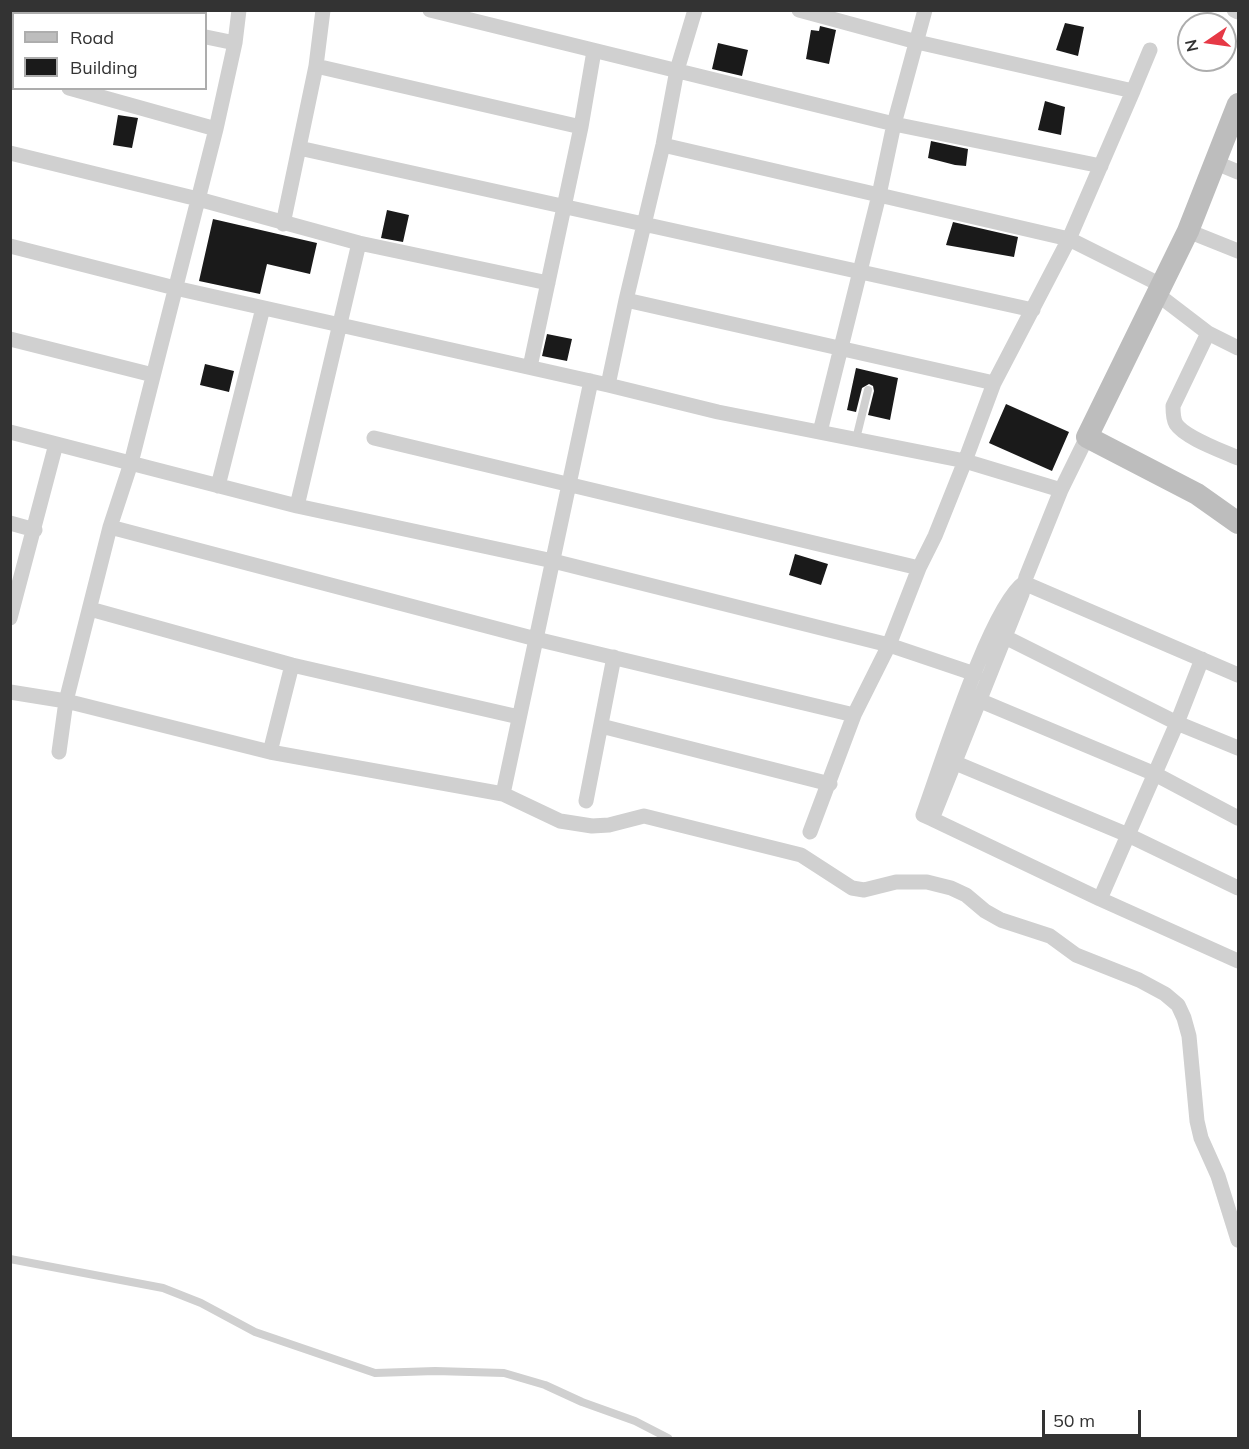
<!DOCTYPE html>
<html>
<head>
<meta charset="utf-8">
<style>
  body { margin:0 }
  #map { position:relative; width:1249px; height:1449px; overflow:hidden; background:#fff; font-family:Mulish,sans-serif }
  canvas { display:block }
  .frame { position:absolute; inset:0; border:12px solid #333; pointer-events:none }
  .legend { position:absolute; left:12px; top:12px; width:195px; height:78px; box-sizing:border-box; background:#fff; border:2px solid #adadad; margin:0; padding:8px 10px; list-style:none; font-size:18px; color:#333 }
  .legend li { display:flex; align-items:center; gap:12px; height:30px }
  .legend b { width:30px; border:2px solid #adadad }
  .north { position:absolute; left:1177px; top:12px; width:60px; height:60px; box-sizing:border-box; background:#fff; border:2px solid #adadad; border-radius:50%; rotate:257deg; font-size:16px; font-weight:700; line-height:24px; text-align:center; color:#333 }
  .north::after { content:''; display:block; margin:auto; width:21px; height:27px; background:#e63946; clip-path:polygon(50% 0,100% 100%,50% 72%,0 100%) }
  .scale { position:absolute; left:1042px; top:1410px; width:99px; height:27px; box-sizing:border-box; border:3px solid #333; border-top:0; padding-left:8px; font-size:18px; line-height:21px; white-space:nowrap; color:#333; -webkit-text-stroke:4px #fff; paint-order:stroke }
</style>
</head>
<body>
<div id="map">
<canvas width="1249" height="1449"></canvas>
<div class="frame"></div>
<ul class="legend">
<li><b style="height:8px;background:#bdbdbd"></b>Road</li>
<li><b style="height:16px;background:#1a1a1a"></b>Building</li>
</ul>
<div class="north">N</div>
<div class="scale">50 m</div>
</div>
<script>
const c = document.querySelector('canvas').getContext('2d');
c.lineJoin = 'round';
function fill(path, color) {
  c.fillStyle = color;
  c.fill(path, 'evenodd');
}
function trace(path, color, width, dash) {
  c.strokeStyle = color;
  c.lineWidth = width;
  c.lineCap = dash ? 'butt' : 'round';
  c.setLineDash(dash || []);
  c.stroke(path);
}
const building = new Path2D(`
  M1065,23L1084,27L1078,56L1056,50Z
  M820,26L836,30L829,64L806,59L811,30L819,31Z
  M718,43L748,50L742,76L712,69Z
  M1045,101L1065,107L1061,135L1038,130Z
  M118,115L138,118L132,148L113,145Z
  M931,141L968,149L966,166L955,165L928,158Z
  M387,210L409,215L403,242L381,238Z
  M213,219L317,243L310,274L267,264L260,294L199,281Z
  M953,222L1018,237L1014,257L946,245Z
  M547,334L572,339L567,361L542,356Z
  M205,364L234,371L229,392L200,385Z
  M856,368L898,378L890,420L868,415L874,391L873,386L869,384L862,388L856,412L847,410Z
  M1006,404L1069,432L1052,471L989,443Z
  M795,554L828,564L821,585L789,575Z`);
const lane = new Path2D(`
  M856,439L868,390
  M10,1259L163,1288L201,1303L255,1332L375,1373L435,1371L504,1373L545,1385L582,1402L635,1421L668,1438`);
const street = new Path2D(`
  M79,10L94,14
  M430,10L894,124L1101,166
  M799,10L917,42L1133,91L1069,239L994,383L965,461L935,536L919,568L889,645L854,715L810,832
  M1234,10L1238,12
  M206,37L235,43
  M316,66L581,127
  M10,72L14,73
  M69,88L216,129
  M1133,91L1150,50
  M663,145L1069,239L1161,285
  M299,148L1033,310
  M10,153L198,199L359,243L548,283
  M1214,162L1238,172
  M283,224L316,66L323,10
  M1188,231L1238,251
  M10,246L175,288L608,385L718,412L965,461L1061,490
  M1157,294L1208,333L1238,348
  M626,300L994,383
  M1208,333L1173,406C1173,412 1173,419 1176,424C1185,438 1223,451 1238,458
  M10,339L153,375
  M530,367L581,127L594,51
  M608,385L626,300L663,145L677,70L695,10
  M10,432L297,506L553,561L889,645L975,674
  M820,432L879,195L894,124L925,10
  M374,438L919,568
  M218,486L263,308
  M297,506L359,243
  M10,523L35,530
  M110,527L536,639L854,715
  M1024,583C990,607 940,769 923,815L932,819L1022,594L1026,577L1061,490L1087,437
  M1024,583L1238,675
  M90,609L292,665L519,717
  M10,618L56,444
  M995,632L1177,723L1238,748
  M10,692L66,701L270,752L503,794L591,381
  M969,696L1155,774L1238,818
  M601,726L830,784
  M59,752L66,701L110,527L131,463L216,129L235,43L239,10
  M270,752L292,665
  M946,759L1128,835L1238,888
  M503,794L560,821L592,826L609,825L644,816L801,855L852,888L864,890L896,882H927L951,888L966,895L985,911L1001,920L1050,936L1076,955L1139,980L1165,994L1178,1005L1184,1018L1189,1036L1197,1121L1201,1138L1218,1176L1238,1240
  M586,801L614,657
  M932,819L1100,899L1238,961
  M1100,899L1177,723L1202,659`);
const secondary = new Path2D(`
  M1238,104L1188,231L1087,437L1197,494L1238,523`);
fill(building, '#1a1a1a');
trace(lane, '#d0d0d0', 8);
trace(street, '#d0d0d0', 15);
trace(secondary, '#bdbdbd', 22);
</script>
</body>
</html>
